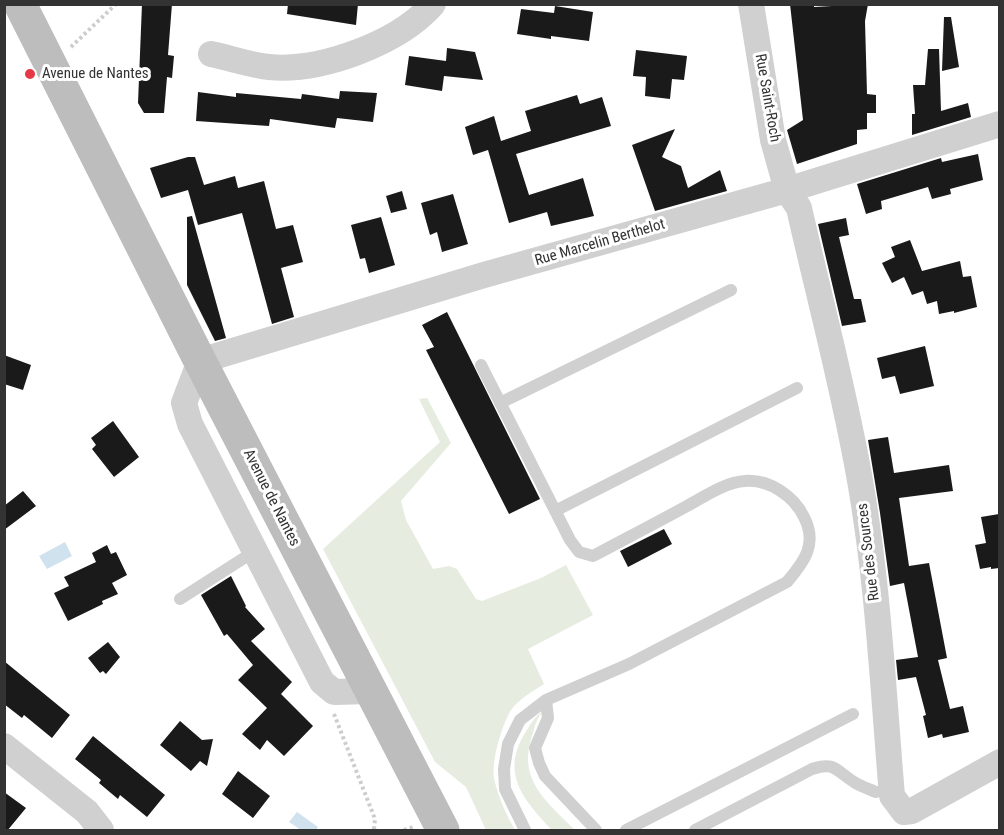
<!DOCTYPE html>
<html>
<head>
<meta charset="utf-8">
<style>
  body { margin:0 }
  #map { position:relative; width:1004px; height:835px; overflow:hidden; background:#fff; font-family:"Roboto Condensed",sans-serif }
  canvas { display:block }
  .frame { position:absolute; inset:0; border:6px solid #333; pointer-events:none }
</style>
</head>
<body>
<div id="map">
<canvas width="1004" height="835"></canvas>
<div class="frame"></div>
</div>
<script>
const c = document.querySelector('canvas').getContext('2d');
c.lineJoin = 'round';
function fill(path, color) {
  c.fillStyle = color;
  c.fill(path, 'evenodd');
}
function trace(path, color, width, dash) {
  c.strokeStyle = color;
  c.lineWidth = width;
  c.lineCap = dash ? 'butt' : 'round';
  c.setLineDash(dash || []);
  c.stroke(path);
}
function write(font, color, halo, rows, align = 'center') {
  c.font = font + ' "Roboto Condensed",sans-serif';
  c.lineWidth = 6;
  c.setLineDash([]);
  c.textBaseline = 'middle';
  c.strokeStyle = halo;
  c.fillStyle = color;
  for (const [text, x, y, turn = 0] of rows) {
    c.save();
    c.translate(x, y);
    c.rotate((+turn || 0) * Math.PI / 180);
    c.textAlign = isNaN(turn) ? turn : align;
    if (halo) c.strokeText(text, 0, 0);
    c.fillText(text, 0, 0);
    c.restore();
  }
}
const green = new Path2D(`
  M427,398L451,443L401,501L406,520L433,569L449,566L457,569L476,599L482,601L541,578L566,565L593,615L528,649L544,684C533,691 519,699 511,710C502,725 491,761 494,778C498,797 506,814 515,830H486L466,787L435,762L323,549L440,442L419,399Z
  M543,711C537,718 535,725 533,733C516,779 546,801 575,830H552C524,800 500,774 525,733C531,724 534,717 543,711Z`);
const water = new Path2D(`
  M65,542L72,556L47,569L39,556Z
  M297,812L318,827L316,830H301L289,822Z`);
const building = new Path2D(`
  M142,4H172L168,55L174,56L172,78L167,77L164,113H144L138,103Z
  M288,4H358L356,25L287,14Z
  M790,4H814V7L868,4L865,21L867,94L876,95V113H867V129L857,130V144L797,164L787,130L803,120Z
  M555,6L593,12L589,41L551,36V39L517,34L521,9L554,13Z
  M944,17H951L959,67L942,71Z
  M447,48L475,52L483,80L444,76L442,91L405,85L409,56L446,61Z
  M928,49H939L941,111L968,103L971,117L912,135V114H915L913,85H925Z
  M636,50L687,56L684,80L672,79L670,99L645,96L646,77L633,76Z
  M340,91L377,93L373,122L337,118L335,128L270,119L269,126L196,121L198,92L236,97V93L301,99L302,94L339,99Z
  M577,95L580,104L602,97L611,126L516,154L529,195L583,178L594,216L551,226L547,212L509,223L488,150L473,155L465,127L494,116L501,141L531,131L525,111Z
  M675,129L662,157L681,166L688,188L720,170L727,191L655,211L632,145Z
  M978,154L983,180L950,189L951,194L932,199L928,187L881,201L882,209L866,214L857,184L941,158L942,162Z
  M188,157H195L204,185L235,176L238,188L264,181L276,229L293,225L303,262L281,268L294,317L272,324L242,213L198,225L188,190L161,198L150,168Z
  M402,191L407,209L391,213L386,196Z
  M453,194L468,244L442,252L437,232L430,235L421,203Z
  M192,216L226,338L215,341L187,285V217Z
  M381,217L395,265L369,273L365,258L360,259L351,225Z
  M846,218L849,235L839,237L854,299H861L866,322L842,326L818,224Z
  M910,240L922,271L960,261L963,277L971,276L977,307L954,313V311L939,314L937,301L927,304L923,291L912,295L904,277L892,283L882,263L895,257L891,247Z
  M447,312L540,499L509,514L426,350L434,347L422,325Z
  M925,346L934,386L900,394L895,376L882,379L877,358Z
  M4,355L31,365L23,390L4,384Z
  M113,421L139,457L114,477L92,449L96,445L91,438Z
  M888,437L894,473L949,465L953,491L899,498L909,566L929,563L947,658L938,660L950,709L963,706L969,732L943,738L942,734L928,738L923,716L926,715L916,677L898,680L896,660L918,657L904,583L890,586L880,513L868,440Z
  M23,491L36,506L4,530V506Z
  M999,514V568L991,569V567L980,569L975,545L986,543L981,517Z
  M664,529L672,544L628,567L620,551Z
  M107,545L111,554L116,552L127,575L112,583L118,594L102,601L103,604L68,621L54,593L69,586L64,577L96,562L92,553Z
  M231,576L246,606L245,607L265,629L251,641L292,682L281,694L313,726L284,756L267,740L260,750L242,734L267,708L238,680L253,665L227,634L224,636L201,595Z
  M108,642L120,657L106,674L103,671L100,673L88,658Z
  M4,661L70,715L52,738L24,715L22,718L4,704Z
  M180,721L202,740L213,739L207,766L200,761L191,771L160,745Z
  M93,736L165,795L147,817L120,795L118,799L99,783L101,780L75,759Z
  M238,771L270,796L253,818L222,794Z
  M4,792L26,808L7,831H4Z`);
const path = new Path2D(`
  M71,47L116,4
  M334,714L375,819L374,830
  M404,830L414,827`);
const lane = new Path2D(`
  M481,365L570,540L579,552L593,556C625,539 656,523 687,506C704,497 725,482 745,481C769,479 794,496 804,517C818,544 804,562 787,582L629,664L546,700L520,720L508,744L504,769L505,789L525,830
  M500,403L731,290
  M555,511L797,388
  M180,599L255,551
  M546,700L548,718L535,748L539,763L545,776L596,830
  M626,830L853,714
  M695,830L812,769C835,761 836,771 854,782C860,786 869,789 876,792`);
const street = new Path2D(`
  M751,4L773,140L787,190L799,208C819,297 843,385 859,475C878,580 883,689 892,796L904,812L912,811L1000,762
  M211,54C230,58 250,65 269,67C321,72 399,43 433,4
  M371,691L334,692L322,682L190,424L184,403L200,361L484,275L787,190L1000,124
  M4,746L87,812L101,830`);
const secondary = new Path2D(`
  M20,4L200,361L443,830`);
const markers = [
  [30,74,6,"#e63946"]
];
const poiNames = [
  ["Avenue de Nantes",42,74]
];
const streetNames = [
  ["Rue Saint-Roch",767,98,80],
  ["Rue Marcelin Berthelot",600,243,-16],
  ["Avenue de Nantes",271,498,63],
  ["Rue des Sources",869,552,-97]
];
fill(green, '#e6ecdf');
fill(water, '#cfe2ee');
fill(building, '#1a1a1a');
trace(path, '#cdcdcd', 4, [3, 3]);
trace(lane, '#d0d0d0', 12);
trace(street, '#d0d0d0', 26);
trace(secondary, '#bdbdbd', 33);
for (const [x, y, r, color] of markers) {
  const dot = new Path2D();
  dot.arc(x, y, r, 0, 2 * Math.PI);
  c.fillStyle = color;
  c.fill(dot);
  trace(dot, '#fff', 2);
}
write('15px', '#333', '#fff', poiNames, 'left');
write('15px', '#333', '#fff', streetNames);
</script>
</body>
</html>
